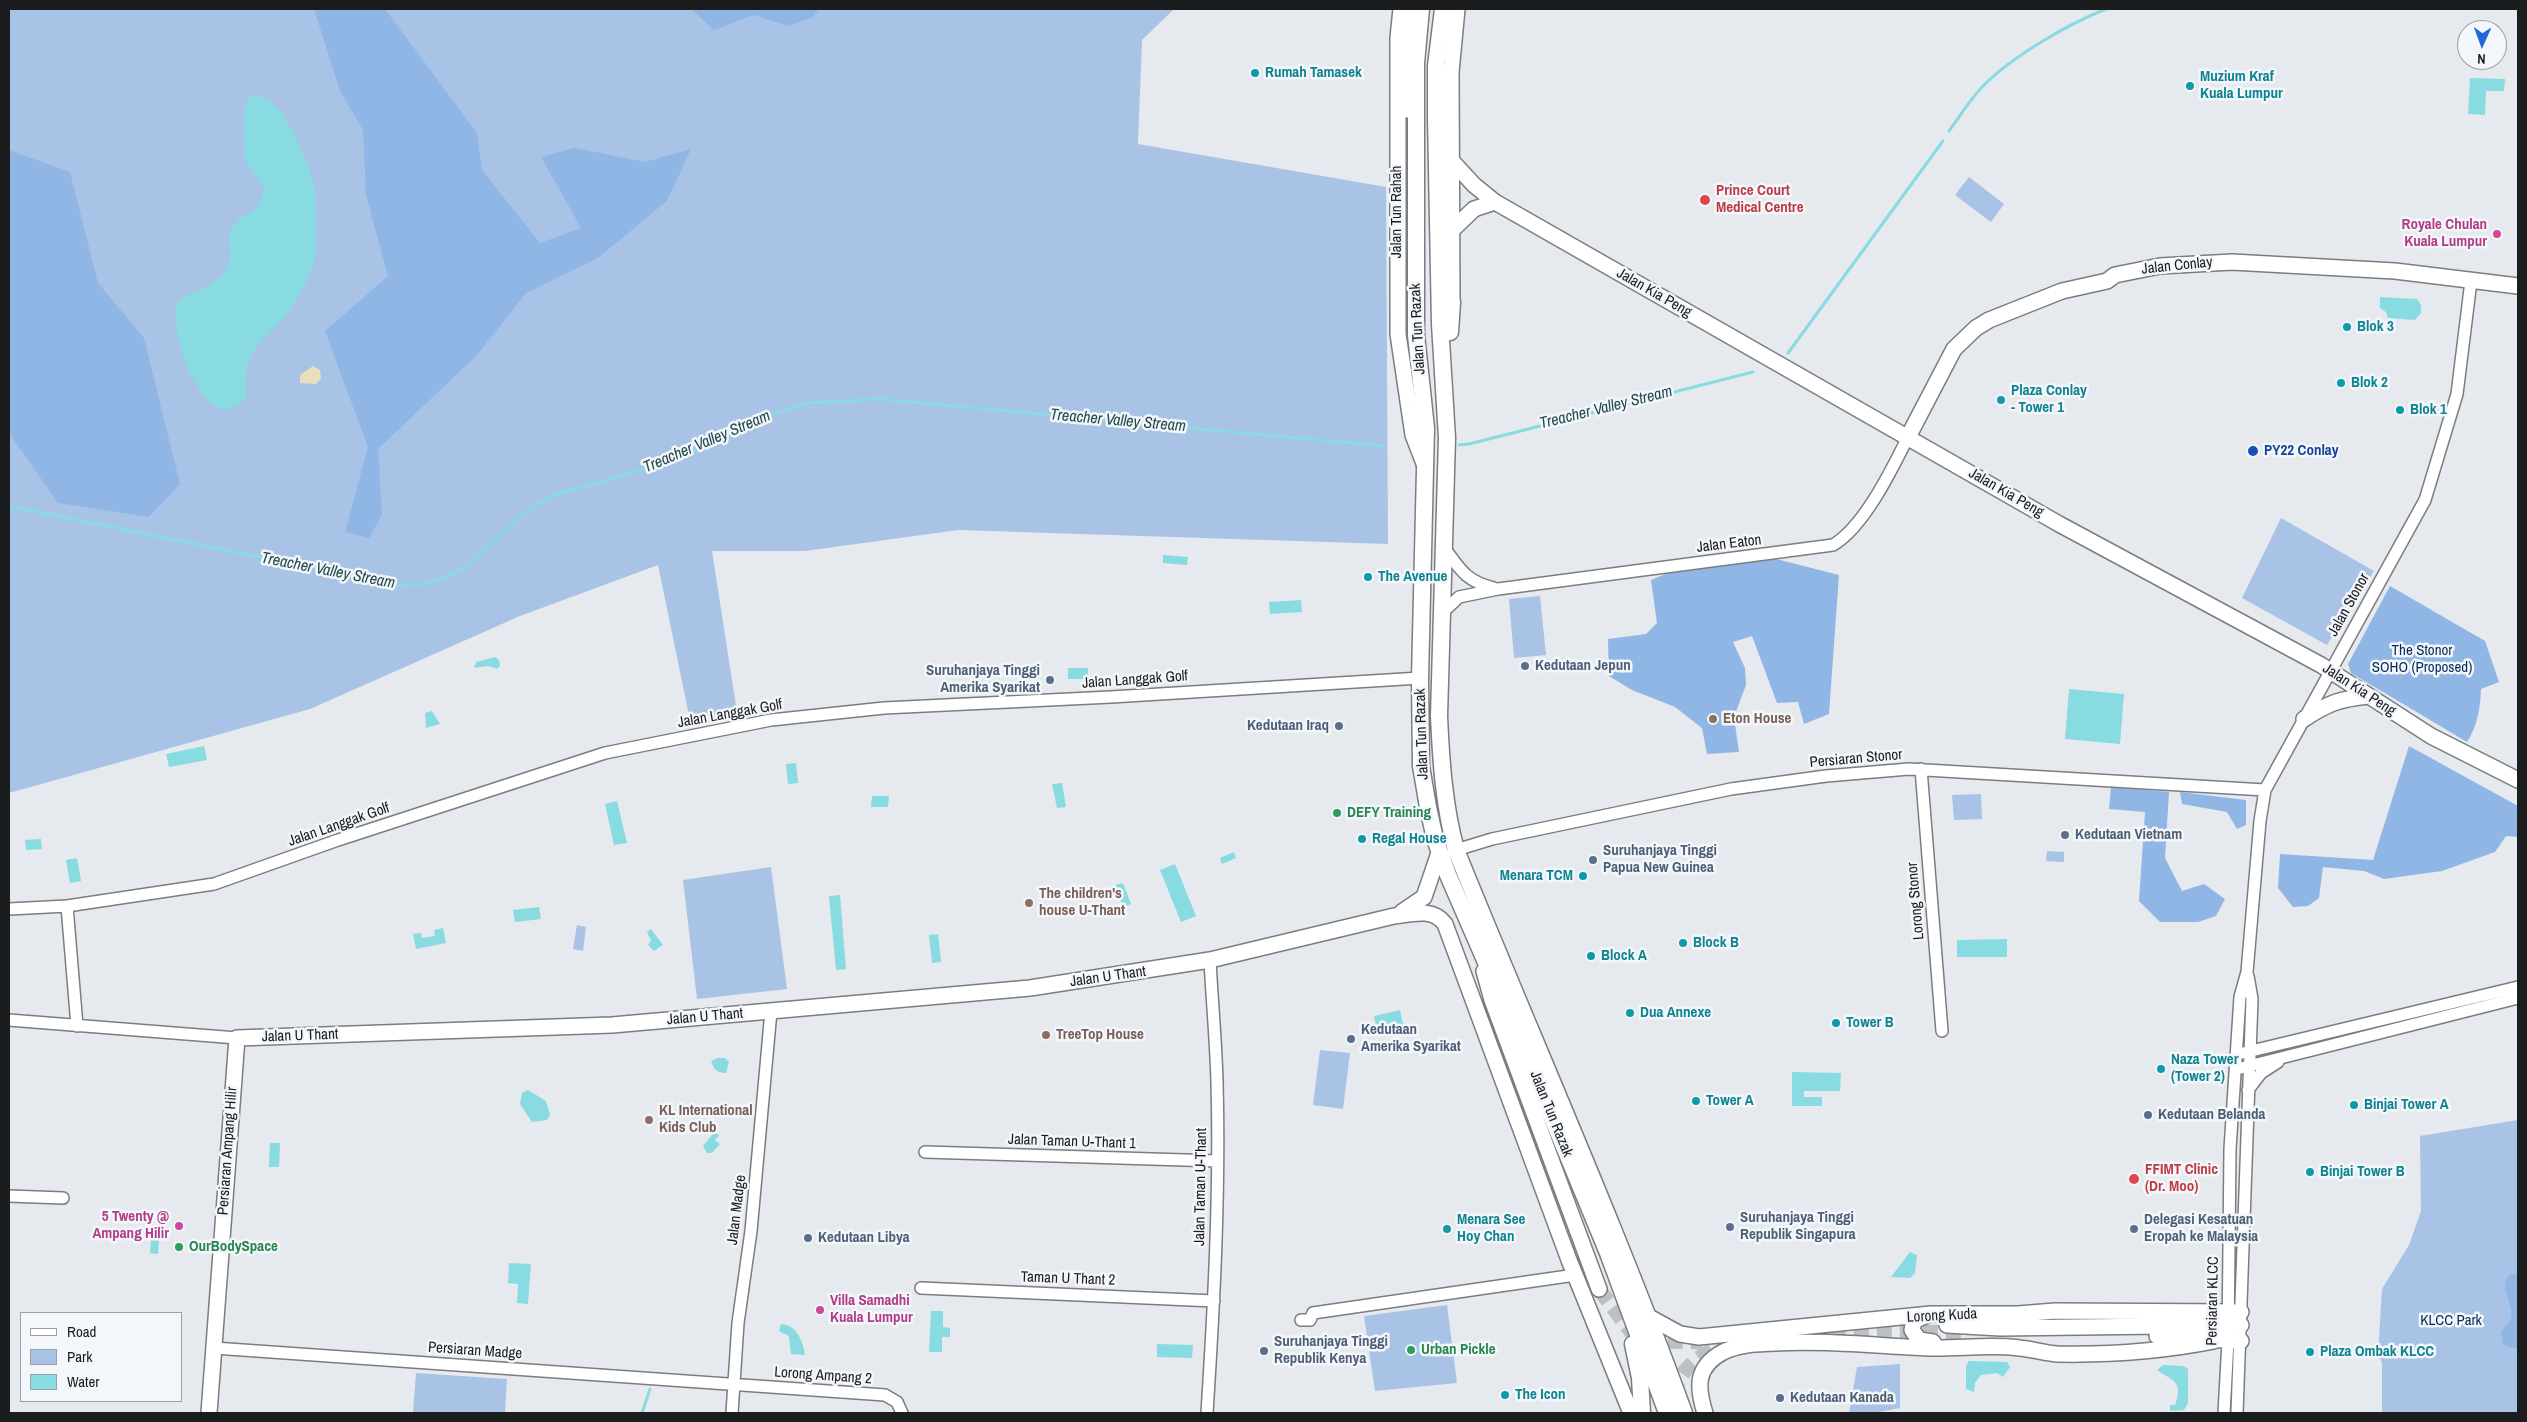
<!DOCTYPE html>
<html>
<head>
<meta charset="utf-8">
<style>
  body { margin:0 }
  #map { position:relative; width:2527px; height:1422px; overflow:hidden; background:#e6e9ed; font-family:"Archivo Narrow",sans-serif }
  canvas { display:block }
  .frame { position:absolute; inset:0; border:10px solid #1b1c1d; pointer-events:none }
  .legend { position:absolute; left:20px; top:1312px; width:162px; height:90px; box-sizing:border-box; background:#f3f6fa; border:1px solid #9d9fa2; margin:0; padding:6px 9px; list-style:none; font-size:15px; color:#1b1c1d }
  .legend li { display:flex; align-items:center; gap:10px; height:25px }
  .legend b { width:25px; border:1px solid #9d9fa2 }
  .north { position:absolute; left:2457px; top:20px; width:50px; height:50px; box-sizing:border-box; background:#f3f6fa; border:1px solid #9d9fa2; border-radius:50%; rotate:182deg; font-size:14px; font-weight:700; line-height:20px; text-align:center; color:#1b1c1d }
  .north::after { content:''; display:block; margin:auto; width:18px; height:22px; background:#1f6bd6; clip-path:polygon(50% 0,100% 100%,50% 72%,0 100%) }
</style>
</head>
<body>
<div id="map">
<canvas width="2527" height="1422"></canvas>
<div class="frame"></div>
<ul class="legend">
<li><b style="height:6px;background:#fff"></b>Road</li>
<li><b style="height:14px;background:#a8c3e6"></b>Park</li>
<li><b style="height:14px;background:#88dbe1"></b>Water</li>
</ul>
<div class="north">N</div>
</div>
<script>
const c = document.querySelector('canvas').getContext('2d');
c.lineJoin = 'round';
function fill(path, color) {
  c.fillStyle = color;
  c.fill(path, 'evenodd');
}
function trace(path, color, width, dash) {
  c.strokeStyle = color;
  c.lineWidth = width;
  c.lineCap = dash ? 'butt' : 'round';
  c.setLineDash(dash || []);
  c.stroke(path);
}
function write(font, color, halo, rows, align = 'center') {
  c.font = font + ' "Archivo Narrow",sans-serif';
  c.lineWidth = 5;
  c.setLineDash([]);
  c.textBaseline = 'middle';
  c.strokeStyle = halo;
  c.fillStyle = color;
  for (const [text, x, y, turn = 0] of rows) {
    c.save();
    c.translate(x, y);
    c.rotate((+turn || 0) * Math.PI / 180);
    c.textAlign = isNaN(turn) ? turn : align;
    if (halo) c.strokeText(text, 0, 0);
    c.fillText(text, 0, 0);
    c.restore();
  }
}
const green = new Path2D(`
  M9,9H1174L1142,40L1138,144L1386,187L1388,544L958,530L805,551H712L738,719L691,725L658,565L520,616L310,709L9,793Z
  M1969,177L2004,204L1991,222L1955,195Z
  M2281,518L2374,571L2327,645L2242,598Z
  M1540,596L1546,655L1514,658L1509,599Z
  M1981,794L1982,819L1954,820L1952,795Z
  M2047,851L2064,852V862L2046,861Z
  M771,867L787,989L697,999L683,880Z
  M577,925L586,927L583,951L573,949Z
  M1320,1050L1350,1053L1343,1109L1313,1105Z
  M2518,1120V1413H2382V1363L2378,1353L2382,1289L2409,1245L2421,1211L2420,1136Z
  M1447,1305L1457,1383L1375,1391L1364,1316Z
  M1900,1364V1408L1874,1413H1849L1857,1367Z
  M416,1373L507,1379L505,1413H413Z`);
const forest = new Path2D(`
  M314,9H385L477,133L482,170L540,243L581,228L541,157L575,148L645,162L691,149L667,201L598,258L526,293L477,355L378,449L382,515L369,538L345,532L368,447L325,331L388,276L366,195L363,130L340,91Z
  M691,9H819L813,17L789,26L753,15L714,30Z
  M9,150L70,172L98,283L144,338L180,484L149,517L58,503L9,433Z
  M1776,559L1839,575L1829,714L1804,724L1798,702L1777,703L1752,636L1733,642L1745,668L1746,685L1734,717L1739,752L1707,754L1702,728L1675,707L1632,690L1609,676L1608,639L1646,634L1657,623L1651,580L1673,571Z
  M2390,586L2485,641L2499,682L2481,689C2480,709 2478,724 2467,742L2351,673L2348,664Z
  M2409,746L2518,806V837L2506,836L2495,852L2442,871L2384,879L2364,871L2323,867L2319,898L2308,906L2293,907L2278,888L2280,854L2373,860Z
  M2111,787L2169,792L2165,858L2182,891L2204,884L2225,899L2216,916L2198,922H2160L2139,901L2145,812L2109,809Z
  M2180,792L2246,800V825L2237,829L2227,812L2182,804Z
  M2514,1274L2518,1275V1348L2509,1347L2503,1344L2501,1332C2504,1327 2509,1324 2511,1319C2515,1305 2498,1288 2509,1275Z`);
const sand = new Path2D(`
  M313,366L320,370L321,379L316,384L300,383V375Z`);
const water = new Path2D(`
  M2470,78L2505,79L2504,91H2486L2485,115L2468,114Z
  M256,96C275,98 289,122 296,138C302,153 311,169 314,185C317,202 318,245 314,261C310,280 295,303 283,318C255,353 244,346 247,397C206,446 168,331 177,306C183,293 194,294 205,288C210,285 218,279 223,274C237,259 225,242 231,230C240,210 260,220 264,187L245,161L243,113L248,98Z
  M2380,297L2417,299L2421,305V313L2415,320L2388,318L2386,312L2380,308Z
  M1163,555L1188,557L1187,565L1163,563Z
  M1301,600L1302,612L1270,614L1269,602Z
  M495,657L499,660L500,666L497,669L488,666L474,668L476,662Z
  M1068,668H1088V679H1068Z
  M2069,689L2124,694L2120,744L2065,739Z
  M432,711L440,724L426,728L425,713Z
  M204,746L207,760L169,767L166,754Z
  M796,763L798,783L788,784L786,764Z
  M1062,783L1066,807L1057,808L1052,784Z
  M872,796H889L888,807H871Z
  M617,801L627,843L614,845L605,804Z
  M41,839L42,849L26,850L25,840Z
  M1234,852L1236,858L1222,864L1220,858Z
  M77,858L81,881L70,883L66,860Z
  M1175,864L1196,916L1181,922L1160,870Z
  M1123,883L1131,904L1123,907L1115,885Z
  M840,895L846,969L836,970L829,896Z
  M539,907L541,919L515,922L513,910Z
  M443,928L446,943L416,949L413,934L421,933L422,938L435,936L434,930Z
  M651,929L663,945L654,951L648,945L651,941L647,932Z
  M938,934L941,962L932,963L929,935Z
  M2007,939V957H1957V940Z
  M1400,1010L1403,1024L1377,1030L1374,1016Z
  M718,1058H725L729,1062L726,1073C716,1073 714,1069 711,1061Z
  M1792,1072L1841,1073L1840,1091H1804V1097H1822V1106H1792Z
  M528,1090L546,1101L550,1115L547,1120L532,1122L520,1104L522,1093Z
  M717,1129L716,1133L719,1135L715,1140L720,1144L712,1153H707L703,1146Z
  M270,1143H280L279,1167H269Z
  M152,1225H160L158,1254L150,1253Z
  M1910,1252L1917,1255L1915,1273L1910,1278L1891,1277Z
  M509,1263L531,1264L528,1304L517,1303L518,1284L508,1283Z
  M931,1311H943V1327L950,1328V1337H942V1352H929Z
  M781,1324C797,1325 803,1341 805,1355L791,1354L789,1336L779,1331Z
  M1157,1344L1193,1345L1192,1358L1157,1357Z
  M1969,1361L2007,1362L2010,1367L2003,1377L1997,1373L1981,1375L1975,1383L1974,1392L1966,1389V1366Z
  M2163,1365L2183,1366L2188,1369V1403L2184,1410L2170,1411V1405H2175C2185,1380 2170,1380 2157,1370Z`);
const stream = new Path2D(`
  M1949,131C1960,116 1971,98 1984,85C2013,56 2068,24 2106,9
  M1788,353L1943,141
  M1459,445L1469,444L1753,372
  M9,506L397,585L424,584L445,578L469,565L530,508L558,494L652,467L700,447L756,418L809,403L880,399L1383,446
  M642,1413L650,1389`);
const secondaryTunnel = new Path2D(`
  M1599,1289L1632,1333L1658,1341L1702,1342
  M1785,1337L1817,1334L1964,1332
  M1673,1395C1681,1364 1705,1353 1732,1340`);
const street = new Path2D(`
  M1443,546C1460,569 1465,581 1494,588
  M1441,614L1459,597L1498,589L1833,545C1864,527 1892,469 1908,437
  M1921,769L1942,1031
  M1456,850L1492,839L1731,789L1826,776L1909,769L2265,790
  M9,909L67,906
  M9,1020L237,1038
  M77,1026L67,906L214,884L338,840L605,753L771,720L884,708L1111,697L1420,678
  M2243,1053L2518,987
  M2241,1068L2518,998
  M2248,1090L2261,1073L2278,1062
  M925,1152L1217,1161
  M9,1196L63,1198
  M921,1288L1214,1301
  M1301,1320H1310L1313,1313L1575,1275
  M214,1348L885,1395L897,1402L902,1413
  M732,1413L738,1323L751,1231L771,1011
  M1207,1413C1214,1303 1220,1193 1217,1082C1216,1042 1212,1001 1210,960
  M2224,1413L2228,1341L2230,1149L2240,997L2247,972L2260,821L2265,790L2425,500L2457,394L2471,281
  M2237,1413L2252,999L2248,976`);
const secondary = new Path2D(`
  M1401,9L1398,38V334L1413,435L1425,466
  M1408,110L1409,9
  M1451,160L1474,185L1495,202L2059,524L2321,665L2431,736L2518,780
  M1452,230L1474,209L1495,202
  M1452,302L1451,72L1457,9
  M1908,437L1954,349L1976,328L1989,320L2062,291L2107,281L2115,275L2160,266L2232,262L2395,271L2518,286
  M2304,719C2328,703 2340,699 2368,696
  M1402,912L1424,897L1439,853
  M1484,971L1492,1000L1599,1289
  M1927,1315L1914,1321L1912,1330L1919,1340L1933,1342
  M1649,1317L1680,1334L1699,1337L1931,1314H2018L2055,1311L2241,1312
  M1947,1325L2000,1328L2241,1325
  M2157,1336L2241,1341
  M209,1413L237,1038L612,1025L1030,988L1210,960L1394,916C1411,914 1433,907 1445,924L1569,1260L1631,1413
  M1705,1413C1697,1388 1695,1367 1723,1352C1739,1344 1757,1344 1774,1343C1826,1340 1877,1346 1929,1348C1959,1349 1989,1344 2019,1348C2032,1349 2044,1353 2057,1354C2109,1355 2163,1351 2214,1341`);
const primary = new Path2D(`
  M1421,9L1416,63V335L1426,428L1420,678L1421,766L1428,807L1435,839L1448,875L1525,1052L1608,1253L1667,1413
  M1443,9L1436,66V118L1440,324L1447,438L1439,716C1441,760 1444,807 1456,850C1532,1038 1615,1223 1684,1413
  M1450,332L1452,302
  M1633,1344L1640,1378L1642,1413`);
const markers = [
  [1255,73,5,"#0f9aa8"],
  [2190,86,5,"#0f9aa8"],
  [1705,200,6,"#e0444e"],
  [2497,234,5,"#d1479c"],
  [2347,327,5,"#0f9aa8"],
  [2341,383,5,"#0f9aa8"],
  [2001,400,5,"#0f9aa8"],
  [2400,410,5,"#0f9aa8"],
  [2253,451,6,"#1a4fb4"],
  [1368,577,5,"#0f9aa8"],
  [1525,666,5,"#5c6f8a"],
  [1050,680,5,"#5c6f8a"],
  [1713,719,5,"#8d6e63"],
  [1339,726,5,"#5c6f8a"],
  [1337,813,5,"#2e9e5b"],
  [2065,835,5,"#5c6f8a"],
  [1362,839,5,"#0f9aa8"],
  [1593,860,5,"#5c6f8a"],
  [1583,876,5,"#0f9aa8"],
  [1029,903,5,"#8d6e63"],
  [1683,943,5,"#0f9aa8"],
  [1591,956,5,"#0f9aa8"],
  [1630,1013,5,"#0f9aa8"],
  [1836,1023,5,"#0f9aa8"],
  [1046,1035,5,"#8d6e63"],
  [1351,1039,5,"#5c6f8a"],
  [2161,1069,5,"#0f9aa8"],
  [1696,1101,5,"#0f9aa8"],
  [2354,1105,5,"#0f9aa8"],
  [2148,1115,5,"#5c6f8a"],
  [649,1120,5,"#8d6e63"],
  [2310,1172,5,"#0f9aa8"],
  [2134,1179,6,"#e0444e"],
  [179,1226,5,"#d1479c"],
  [1730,1227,5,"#5c6f8a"],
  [1447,1229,5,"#0f9aa8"],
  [2134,1229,5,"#5c6f8a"],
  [808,1238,5,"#5c6f8a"],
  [179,1247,5,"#2e9e5b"],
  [820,1310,5,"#d1479c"],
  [1411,1350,5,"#2e9e5b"],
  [1264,1351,5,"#5c6f8a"],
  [2310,1352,5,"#0f9aa8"],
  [1505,1395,5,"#0f9aa8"],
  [1780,1398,5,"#5c6f8a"]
];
const cultureNames = [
  ["Rumah Tamasek",1265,73],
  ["Muzium Kraf",2200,77],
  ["Kuala Lumpur",2200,94],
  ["Blok 3",2357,327],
  ["Blok 2",2351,383],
  ["Plaza Conlay",2011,391],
  ["- Tower 1",2011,408],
  ["Blok 1",2410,410],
  ["The Avenue",1378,577],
  ["Regal House",1372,839],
  ["Menara TCM",1573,876,"right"],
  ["Block B",1693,943],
  ["Block A",1601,956],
  ["Dua Annexe",1640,1013],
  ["Tower B",1846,1023],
  ["Naza Tower",2171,1060],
  ["(Tower 2)",2171,1077],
  ["Tower A",1706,1101],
  ["Binjai Tower A",2364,1105],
  ["Binjai Tower B",2320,1172],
  ["Menara See",1457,1220],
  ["Hoy Chan",1457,1237],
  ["Plaza Ombak KLCC",2320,1352],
  ["The Icon",1515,1395]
];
const healthNames = [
  ["Prince Court",1716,191],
  ["Medical Centre",1716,208],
  ["FFIMT Clinic",2145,1170],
  ["(Dr. Moo)",2145,1187]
];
const streetNames = [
  ["Jalan Tun Rahah",1397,212,-90],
  ["Jalan Conlay",2177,266,-6],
  ["Jalan Kia Peng",1654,293,30],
  ["Jalan Tun Razak",1418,329,-93],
  ["Jalan Kia Peng",2006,493,30],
  ["Jalan Eaton",1729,544,-7],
  ["Jalan Stonor",2349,605,-61],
  ["Jalan Langgak Golf",1135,680,-4],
  ["Jalan Kia Peng",2359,690,33],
  ["Jalan Langgak Golf",730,714,-10],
  ["Jalan Tun Razak",1422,734,-92],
  ["Persiaran Stonor",1856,759,-5],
  ["Jalan Langgak Golf",339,825,-19],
  ["Lorong Stonor",1916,901,-95],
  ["Jalan U Thant",1108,977,-8],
  ["Jalan U Thant",705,1017,-5],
  ["Jalan U Thant",300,1036,-2],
  ["Jalan Tun Razak",1551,1114,68],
  ["Jalan Taman U-Thant 1",1072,1142,2],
  ["Persiaran Ampang Hilir",228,1151,-86],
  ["Jalan Taman U-Thant",1201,1187,-89],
  ["Jalan Madge",737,1210,-83],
  ["Taman U Thant 2",1068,1279,2],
  ["Persiaran KLCC",2213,1301,-89],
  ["Lorong Kuda",1942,1316,-3],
  ["Persiaran Madge",475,1351,4],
  ["Lorong Ampang 2",823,1376,4]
];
const hotelNames = [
  ["Royale Chulan",2487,225],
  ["Kuala Lumpur",2487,242],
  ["5 Twenty @",169,1217],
  ["Ampang Hilir",169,1234],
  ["Villa Samadhi",830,1301,"left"],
  ["Kuala Lumpur",830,1318,"left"]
];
const transitNames = [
  ["PY22 Conlay",2264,451]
];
const parkNames = [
  ["The Stonor",2422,651],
  ["SOHO (Proposed)",2422,668],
  ["KLCC Park",2451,1321]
];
const serviceNames = [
  ["Kedutaan Jepun",1535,666],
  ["Suruhanjaya Tinggi",1040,671,"right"],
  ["Amerika Syarikat",1040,688,"right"],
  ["Kedutaan Iraq",1329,726,"right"],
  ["Kedutaan Vietnam",2075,835],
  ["Suruhanjaya Tinggi",1603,851],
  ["Papua New Guinea",1603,868],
  ["Kedutaan",1361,1030],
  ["Amerika Syarikat",1361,1047],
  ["Kedutaan Belanda",2158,1115],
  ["Suruhanjaya Tinggi",1740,1218],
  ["Republik Singapura",1740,1235],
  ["Delegasi Kesatuan",2144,1220],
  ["Eropah ke Malaysia",2144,1237],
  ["Kedutaan Libya",818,1238],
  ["Suruhanjaya Tinggi",1274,1342],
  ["Republik Kenya",1274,1359],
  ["Kedutaan Kanada",1790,1398]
];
const educationNames = [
  ["Eton House",1723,719],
  ["The children's",1039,894],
  ["house U-Thant",1039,911],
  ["TreeTop House",1056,1035],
  ["KL International",659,1111],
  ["Kids Club",659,1128]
];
const leisureNames = [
  ["DEFY Training",1347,813],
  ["OurBodySpace",189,1247],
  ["Urban Pickle",1421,1350]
];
const waterNames = [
  ["Treacher Valley Stream",1606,408,-14],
  ["Treacher Valley Stream",1118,421,5],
  ["Treacher Valley Stream",707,442,-23],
  ["Treacher Valley Stream",328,571,11]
];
fill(green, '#a8c3e6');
fill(forest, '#90b6e6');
fill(sand, '#e9dfba');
fill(water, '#88dbe1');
trace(stream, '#88dbe1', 3);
trace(secondaryTunnel, '#bdc0c3', 15, [15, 8]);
trace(street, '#7a7d81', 14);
trace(secondary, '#7a7d81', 18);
trace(primary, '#7a7d81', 19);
trace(street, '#fff', 11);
trace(secondary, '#fff', 15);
trace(primary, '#fff', 16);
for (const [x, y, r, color] of markers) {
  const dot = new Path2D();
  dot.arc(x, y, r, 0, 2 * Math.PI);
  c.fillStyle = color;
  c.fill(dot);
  trace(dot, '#f3f6fa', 2);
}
write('bold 15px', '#0d838f', '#f3f6fa', cultureNames, 'left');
write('bold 15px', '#be3a42', '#f3f6fa', healthNames, 'left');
write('15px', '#1b1c1d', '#f3f6fa', streetNames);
write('bold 15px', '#b23c85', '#f3f6fa', hotelNames, 'right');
write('bold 15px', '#164399', '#f3f6fa', transitNames, 'left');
write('15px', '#042c57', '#f3f6fa', parkNames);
write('bold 15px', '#4e5e75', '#f3f6fa', serviceNames, 'left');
write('bold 15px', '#785e54', '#f3f6fa', educationNames, 'left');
write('bold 15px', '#27864d', '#f3f6fa', leisureNames, 'left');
write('italic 16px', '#234a4d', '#f3f6fa', waterNames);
</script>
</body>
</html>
